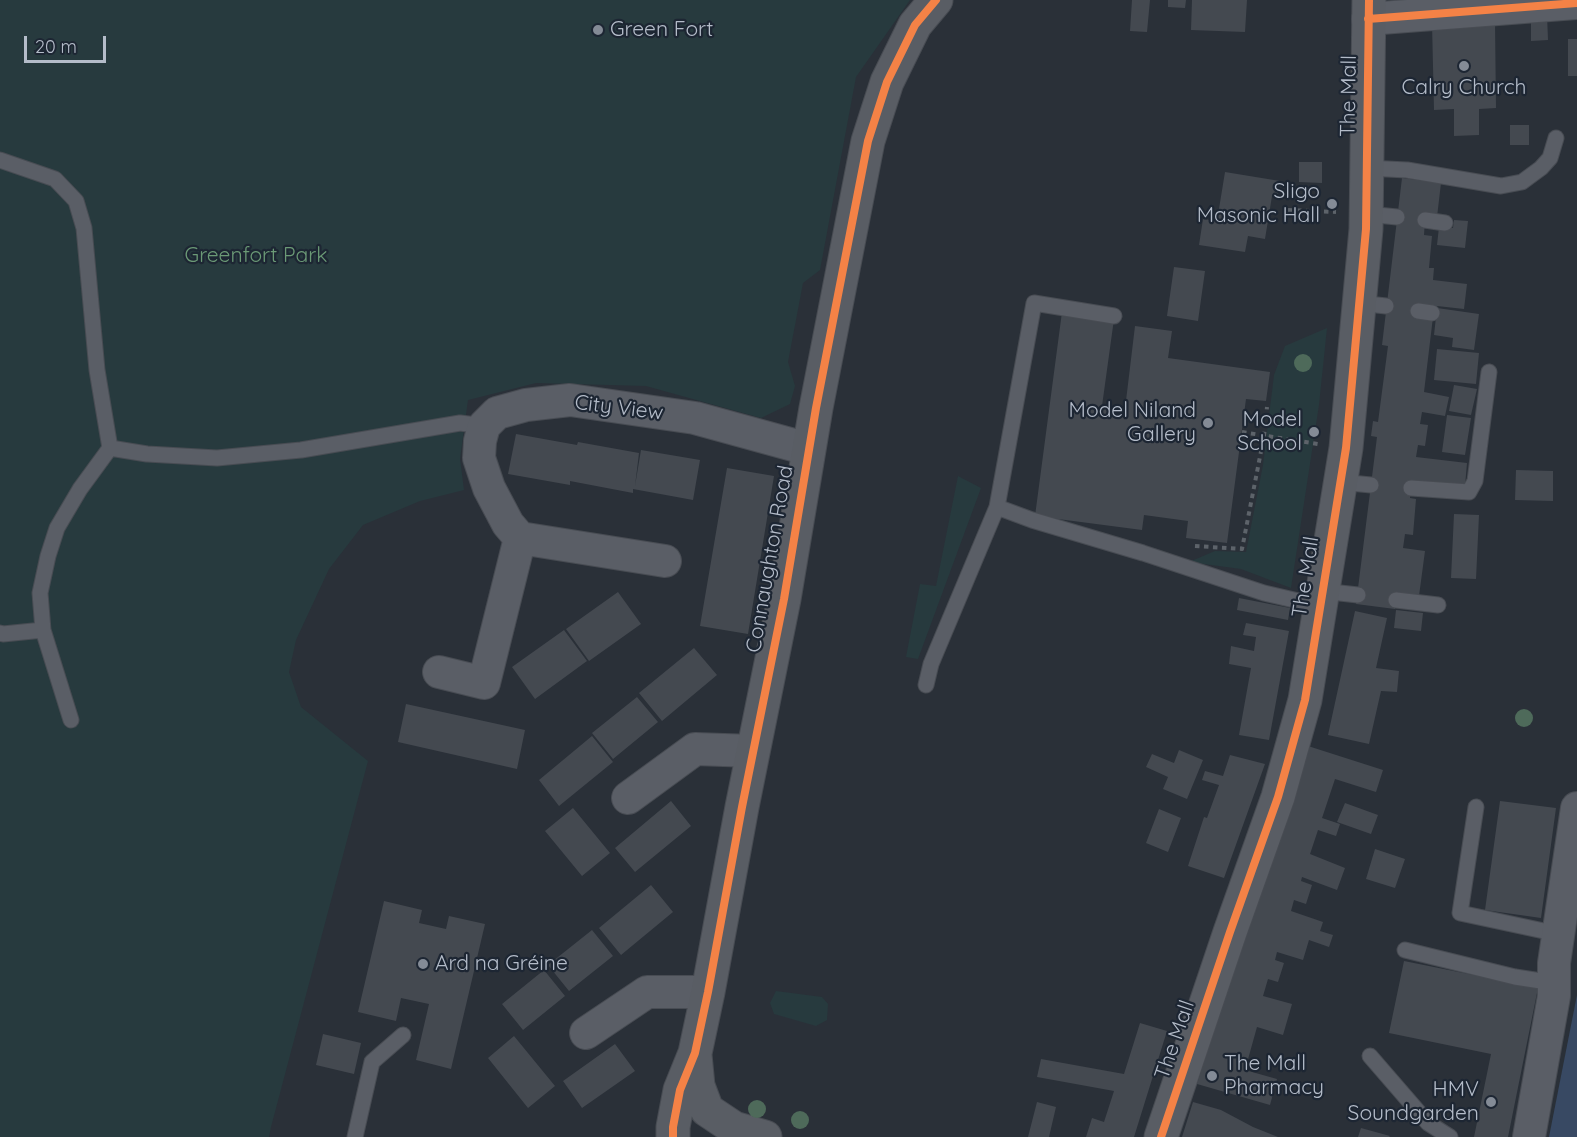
<!DOCTYPE html>
<html>
<head>
<meta charset="utf-8">
<style>
  body { margin:0 }
  #map { position:relative; width:1577px; height:1137px; overflow:hidden; background:#2a3038; font-family:Quicksand,sans-serif }
  canvas { display:block }
  .scale { position:absolute; left:24px; top:36px; width:82px; height:27px; box-sizing:border-box; border:3px solid #b4bcc9; border-top:0; padding-left:8px; font-size:18px; line-height:21px; white-space:nowrap; color:#b4bcc9; -webkit-text-stroke:4px #1d2633; paint-order:stroke }
</style>
</head>
<body>
<div id="map">
<canvas width="1577" height="1137"></canvas>
<div class="scale">20 m</div>
</div>
<script>
const c = document.querySelector('canvas').getContext('2d');
c.lineJoin = 'round';
function fill(path, color) {
  c.fillStyle = color;
  c.fill(path, 'evenodd');
}
function trace(path, color, width, dash) {
  c.strokeStyle = color;
  c.lineWidth = width;
  c.lineCap = dash ? 'butt' : 'round';
  c.setLineDash(dash || []);
  c.stroke(path);
}
function write(font, color, halo, rows, align = 'center') {
  c.font = font + ' Quicksand,sans-serif';
  c.lineWidth = 4.5;
  c.setLineDash([]);
  c.textBaseline = 'middle';
  c.strokeStyle = halo;
  c.fillStyle = color;
  for (const [text, x, y, turn = 0] of rows) {
    c.save();
    c.translate(x, y);
    c.rotate((+turn || 0) * Math.PI / 180);
    c.textAlign = isNaN(turn) ? turn : align;
    if (halo) c.strokeText(text, 0, 0);
    c.fillText(text, 0, 0);
    c.restore();
  }
}
const green = new Path2D(`
  M0,0H910L856,77L820,270L803,283L788,362L795,386L790,404L761,418L646,386L536,383L468,400L460,459L464,490L420,501L363,525L329,569L296,640L289,672L301,707L368,761L271,1127L269,1137H0Z
  M1327,328L1319,405L1291,588L1241,569L1189,562L1215,551L1246,552L1263,465L1274,375L1285,346Z
  M958,476L981,488L918,659L906,657L920,584L936,586Z
  M776,991L822,997L828,1004L827,1020L816,1026L774,1014L770,1003Z`);
const water = new Path2D(`
  M1577,995V1137H1549Z`);
const building = new Path2D(`
  M1132,0H1150L1147,32L1130,31Z
  M1168,0H1186L1185,8L1168,7Z
  M1192,0H1247L1245,32L1191,30Z
  M1547,14L1548,40L1531,41V15Z
  M1495,22L1496,108L1479,109V135L1454,136V109L1434,110L1432,23Z
  M1568,39H1577V76H1568Z
  M1510,125H1529V145H1510Z
  M1299,162H1322V183L1299,182Z
  M1225,172L1280,181L1277,197L1272,196L1265,239L1248,236L1245,252L1199,245L1203,219L1217,221Z
  M1402,178L1441,183L1437,217L1425,220L1424,235L1432,236L1429,268H1434L1433,280L1467,284L1464,309L1419,304L1433,317L1424,392L1449,397L1445,416L1422,412L1420,424L1428,425L1425,446L1418,445L1416,457L1467,463L1465,486L1411,484L1410,498L1416,499L1413,535L1405,534L1403,548L1425,551L1419,596L1397,594L1395,609L1356,604L1377,437L1371,436L1373,421L1378,422L1388,346L1382,345Z
  M1454,220L1468,221L1465,248L1437,245L1439,227L1453,228Z
  M1174,267L1205,271L1198,321L1167,316Z
  M1437,308L1479,314L1474,350L1452,347L1453,338L1434,335Z
  M1062,312L1114,319L1102,406L1125,409L1135,326L1172,331L1168,358L1270,372L1266,401L1246,399L1227,543L1186,538L1188,521L1144,515L1142,530L1035,516Z
  M1437,349L1479,353L1476,384L1434,380Z
  M1454,385L1477,389L1471,415L1449,411Z
  M1447,415L1471,418L1465,455L1442,452Z
  M516,434L577,445L578,442L639,453L635,486L641,450L700,460L693,500L633,489V493L570,481V485L508,474Z
  M727,468L774,476L748,634L700,626Z
  M1516,470L1553,471V501L1515,500Z
  M1454,514L1479,515L1476,579L1451,578Z
  M618,592L641,624L589,661L566,629Z
  M1239,598L1290,608L1288,620L1237,610Z
  M1396,610L1423,613L1421,631L1394,628Z
  M1355,611L1387,618L1376,668L1399,671L1397,692L1381,691L1369,744L1328,735Z
  M1246,623L1289,631L1269,740L1239,735L1251,668L1229,664L1231,646L1254,651L1256,637L1243,635Z
  M564,630L587,661L535,699L512,667Z
  M694,648L717,675L662,721L639,693Z
  M637,697L658,722L613,759L592,733Z
  M406,704L525,730L517,769L398,742Z
  M592,736L613,762L559,806L539,780Z
  M1308,746L1383,770L1376,792L1335,779L1322,818L1340,824L1336,836L1318,830L1310,854L1345,868L1337,890L1302,877L1301,881L1312,885L1306,904L1294,900L1291,911L1323,922L1320,931L1333,935L1329,947L1309,940L1303,960L1277,952L1275,960L1284,963L1278,982L1268,979L1263,996L1292,1004L1283,1035L1257,1027L1245,1070L1277,1079L1270,1105L1197,1084L1240,948Z
  M1179,750L1203,760L1187,799L1163,789L1168,777L1146,767L1152,754L1174,763Z
  M1230,755L1265,764L1224,878L1188,866L1204,817L1207,818L1219,785L1202,780L1205,771L1223,776Z
  M671,801L691,826L635,872L615,848Z
  M1500,801L1556,808L1541,918L1485,910Z
  M1345,803L1378,815L1371,834L1337,822Z
  M573,808L610,853L582,876L545,831Z
  M1159,809L1181,818L1168,852L1146,843Z
  M1375,849L1405,859L1395,888L1366,879Z
  M651,885L673,912L621,955L599,928Z
  M384,901L422,910L419,923L446,929L449,916L485,924L451,1069L416,1060L429,1004L401,998L396,1021L358,1012Z
  M592,930L613,956L569,991L548,965Z
  M1404,961L1538,988L1508,1137H1474L1491,1054L1389,1033Z
  M544,970L565,996L523,1030L502,1004Z
  M1140,1023L1167,1031L1134,1137H1086L1092,1118L1104,1122L1114,1091L1037,1077L1041,1059L1124,1074Z
  M323,1034L361,1043L354,1074L316,1065Z
  M514,1036L555,1086L528,1108L488,1058Z
  M615,1044L635,1071L582,1108L563,1081Z
  M1037,1102L1056,1107L1049,1137H1028Z
  M1193,1102L1221,1110L1253,1127L1278,1137H1182Z
  M1361,1128L1390,1136L1389,1137H1358Z`);
const path = new Path2D(`
  M1288,210L1336,212
  M1242,432L1318,444
  M1195,546L1242,549L1264,436L1267,407`);
const lane = new Path2D(`
  M0,160L55,179L76,201L84,228L97,370L110,448L147,454L217,458L301,450L460,423L484,426
  M1367,168L1407,170L1501,186L1522,182L1541,168L1550,158L1556,138
  M1367,214L1397,217
  M1425,220L1445,223
  M1359,303L1386,306
  M1418,311L1432,313
  M1340,482L1371,485
  M1411,488L1469,492L1475,481L1489,372
  M997,507L1032,520L1143,553L1264,593L1320,606
  M1322,591L1358,595
  M1396,600L1438,605
  M0,633L3,634L43,630
  M926,685L931,664L997,507L1034,303L1114,316
  M71,720L43,630L40,593L48,556L57,528L80,489L110,448
  M1476,807L1460,913L1558,934
  M1405,950L1515,977L1554,983
  M1370,1056L1428,1123L1450,1137
  M355,1137L372,1062L403,1035`);
const street = new Path2D(`
  M1368,19L1577,3
  M665,561L520,538L508,524L489,488L479,458L480,441L484,426L497,413L526,405L570,400L695,418L808,449
  M439,672L484,683L520,538
  M628,798L695,749L753,751
  M586,1033L647,992H708
  M1529,1137L1554,996V963L1577,808`);
const secondary = new Path2D(`
  M695,1055L698,1086L707,1110L734,1128L765,1137
  M673,1137V1127L680,1090L695,1053L708,992L742,807L784,599L816,408L868,141L887,82L915,25L936,0
  M1161,1137L1230,932L1278,797L1305,700L1346,448L1366,229L1369,0`);
const cycleway = new Path2D(`
  M1368,19L1577,3
  M673,1137V1127L680,1090L695,1053L708,992L742,807L784,599L816,408L868,141L887,82L915,25L936,0
  M1161,1137L1230,932L1278,797L1305,700L1346,448L1366,229L1369,0`);
const trees = [
  [1303,363],
  [1524,718],
  [757,1109],
  [800,1120]
];
const markers = [
  [598,30,6,"#848b96"],
  [1464,66,6,"#848b96"],
  [1332,204,6,"#848b96"],
  [1208,423,6,"#848b96"],
  [1314,432,6,"#848b96"],
  [423,964,6,"#848b96"],
  [1212,1076,6,"#848b96"],
  [1491,1102,6,"#848b96"]
];
const poiNames = [
  ["Green Fort",610,30,"left"],
  ["Calry Church",1464,88,"center"],
  ["Sligo",1320,192],
  ["Masonic Hall",1320,216],
  ["Model Niland",1196,411],
  ["Gallery",1196,435],
  ["Model",1302,420],
  ["School",1302,444],
  ["Ard na Gréine",435,964,"left"],
  ["The Mall",1224,1064,"left"],
  ["Pharmacy",1224,1088,"left"],
  ["HMV",1479,1090],
  ["Soundgarden",1479,1114]
];
const streetNames = [
  ["The Mall",1349,96,-89],
  ["City View",619,408,7],
  ["Connaughton Road",770,559,-80],
  ["The Mall",1306,577,-81],
  ["The Mall",1175,1040,-71]
];
const parkNames = [
  ["Greenfort Park",256,256]
];
fill(green, '#273a3e');
fill(water, '#384963');
fill(building, '#444950');
trace(lane, '#484c53', 17);
trace(street, '#484c53', 34);
trace(secondary, '#484c53', 35);
trace(path, '#5d636a', 4, [4.5, 4.5]);
trace(lane, '#5a5e66', 15);
trace(street, '#5a5e66', 32);
trace(secondary, '#595d64', 33);
trace(cycleway, '#f48246', 8);
c.fillStyle = '#4e6a5a';
for (const [x, y] of trees) {
  c.beginPath();
  c.arc(x, y, 9, 0, 2 * Math.PI);
  c.fill();
}
for (const [x, y, r, color] of markers) {
  const dot = new Path2D();
  dot.arc(x, y, r, 0, 2 * Math.PI);
  c.fillStyle = color;
  c.fill(dot);
  trace(dot, '#1d2633', 2);
}
write('21px', '#b4bcc9', '#1d2633', poiNames, 'right');
write('21px', '#b4bcc9', '#1d2633', streetNames);
write('21px', '#6b9a76', '#1d2633', parkNames);
</script>
</body>
</html>
